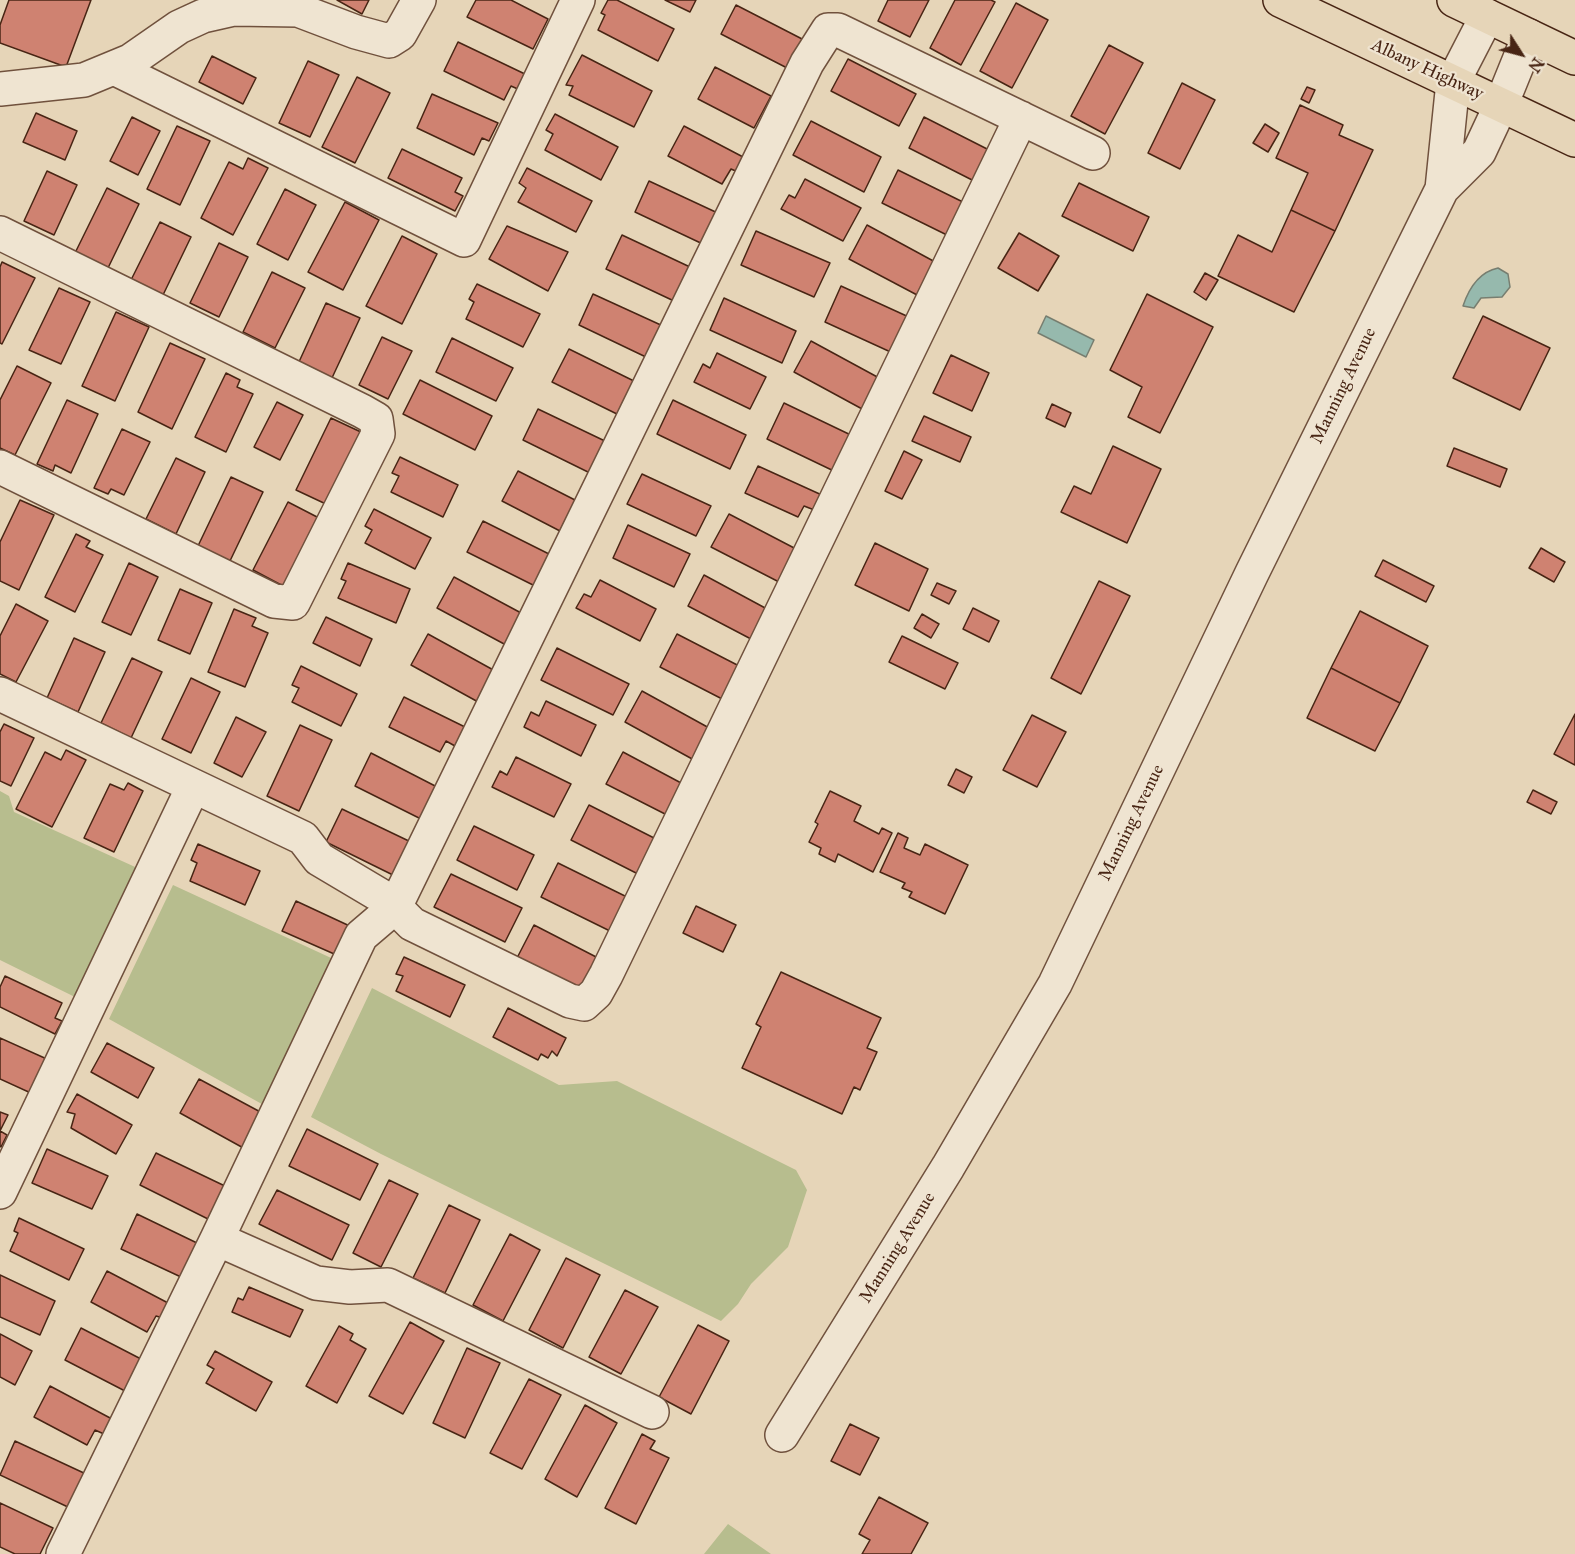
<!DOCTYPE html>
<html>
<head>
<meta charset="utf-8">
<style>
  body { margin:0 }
  #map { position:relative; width:1575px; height:1554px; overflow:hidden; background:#e6d5b8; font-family:"IM FELL Great Primer",serif }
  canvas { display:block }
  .north { position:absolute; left:1491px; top:24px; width:60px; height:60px; -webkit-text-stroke:4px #efe4d1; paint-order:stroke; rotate:126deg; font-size:16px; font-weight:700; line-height:24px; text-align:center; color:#482514 }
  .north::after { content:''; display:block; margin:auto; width:21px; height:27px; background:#482514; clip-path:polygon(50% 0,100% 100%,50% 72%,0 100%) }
</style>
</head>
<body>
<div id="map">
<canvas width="1575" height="1554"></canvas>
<div class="north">N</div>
</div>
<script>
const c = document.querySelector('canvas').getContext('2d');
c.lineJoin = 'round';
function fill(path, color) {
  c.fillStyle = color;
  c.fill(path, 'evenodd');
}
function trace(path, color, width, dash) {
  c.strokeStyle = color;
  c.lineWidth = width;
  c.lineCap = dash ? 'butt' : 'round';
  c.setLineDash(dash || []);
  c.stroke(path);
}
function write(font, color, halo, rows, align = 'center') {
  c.font = font + ' "IM FELL Great Primer",serif';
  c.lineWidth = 4.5;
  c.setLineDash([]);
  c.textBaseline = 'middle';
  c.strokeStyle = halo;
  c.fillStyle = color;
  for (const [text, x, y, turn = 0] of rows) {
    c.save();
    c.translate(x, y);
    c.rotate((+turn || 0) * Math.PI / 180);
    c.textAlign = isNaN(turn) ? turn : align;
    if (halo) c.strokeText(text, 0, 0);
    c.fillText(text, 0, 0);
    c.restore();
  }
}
const green = new Path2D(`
  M0,791L9,796L14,812L144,871L79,999L0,960Z
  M173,885L342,963L269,1108L109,1019Z
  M372,988L559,1085L617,1081L796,1170L807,1190L788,1247L751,1284L738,1304L721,1321L381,1154L311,1117Z
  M728,1524L771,1554H704Z`);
const water = new Path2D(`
  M1498,268L1508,274L1510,287L1502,297L1481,298L1474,308L1463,306C1469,288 1479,272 1498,268Z
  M1046,316L1094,340L1086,357L1038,333Z`);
const building = new Path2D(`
  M9,0H91L66,67L0,43V25Z
  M337,0H369L362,14Z
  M476,0H511L548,19L533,49L467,17Z
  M608,0H617L674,29L658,61L598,30L605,15L601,13Z
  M665,0H696L690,12Z
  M888,0H929L910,37L878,21Z
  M955,0H991L995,2L961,65L930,48Z
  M1016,3L1048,20L1012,88L980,71Z
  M736,5L806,41L791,70L721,34Z
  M458,42L527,75L520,90L511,86L504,100L444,71Z
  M1109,45L1143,63L1105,134L1071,116Z
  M582,55L652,91L634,127L569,95L573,86L566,85Z
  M212,56L256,78L243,104L199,82Z
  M848,59L916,94L899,126L831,91Z
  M308,61L339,75L310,137L279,123Z
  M715,67L771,96L754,128L698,99Z
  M357,77L390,93L355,163L322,147Z
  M1182,83L1215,100L1180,169L1148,153Z
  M1307,87L1315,90L1309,103L1301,99Z
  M432,94L498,123L489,141L482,138L474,155L417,128Z
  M1300,105L1343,125L1339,135L1373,150L1335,231L1291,210L1308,173L1276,158Z
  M36,113L77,131L65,160L23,142Z
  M555,114L618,147L601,180L545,150L553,134L546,130Z
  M132,117L160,131L138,175L110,161Z
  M924,117L995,153L980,184L909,148Z
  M811,121L881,157L864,192L793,155Z
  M1265,124L1279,133L1268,152L1253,143Z
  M177,126L210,141L180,205L147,189Z
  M684,126L745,158L738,172L731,169L722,184L668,156Z
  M402,149L462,178L455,192L463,196L455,211L388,178Z
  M248,158L268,168L233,235L201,218L229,162L243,169Z
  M527,168L592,201L576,232L518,202L526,188L519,183Z
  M898,170L969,205L953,238L882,203Z
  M47,171L77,185L54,235L24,221Z
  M805,179L861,208L843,241L781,209L789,195L795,198Z
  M649,181L722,215L707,246L635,212Z
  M1079,183L1149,217L1133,251L1062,216Z
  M107,188L139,204L108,268L75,253Z
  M285,189L316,205L288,260L257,244Z
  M345,202L379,220L343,290L308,272Z
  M1291,210L1335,231L1294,312L1218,276L1238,235L1272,252Z
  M160,222L191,237L163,295L131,280Z
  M867,225L937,263L919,296L849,259Z
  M507,226L568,252L548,291L489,259Z
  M756,231L830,263L814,297L741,265Z
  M1019,233L1059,256L1038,291L998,268Z
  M622,235L690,267L674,301L606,269Z
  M402,236L437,254L402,324L366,306Z
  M219,243L248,257L219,317L190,303Z
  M2,262L35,278L2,344L0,343V267Z
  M272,272L305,288L275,348L243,332Z
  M1205,273L1218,280L1206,300L1194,292Z
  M477,284L540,314L523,347L466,319L474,302L469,299Z
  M841,286L911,318L895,354L825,322Z
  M59,288L90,302L61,364L29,350Z
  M593,294L663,326L648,358L579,325Z
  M1147,294L1213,327L1160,433L1128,417L1142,387L1110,370Z
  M724,298L796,331L782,363L710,330Z
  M326,303L360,318L331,380L298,364Z
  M116,312L149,327L115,401L82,386Z
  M1483,316L1550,348L1520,410L1453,378Z
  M382,337L412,351L388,399L359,385Z
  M452,338L513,368L496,401L436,372Z
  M811,341L881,379L864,410L794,372Z
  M170,343L205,359L172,429L138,412Z
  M569,349L640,384L623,417L552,382Z
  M717,353L766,377L750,409L694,382L703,364L710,368Z
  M951,355L989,373L972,411L933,393Z
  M17,366L51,383L15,455L0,448V400Z
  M226,373L240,380L237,387L253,394L226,452L195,437Z
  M420,380L492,416L475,450L403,414Z
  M67,400L98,414L71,473L55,465L53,471L37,464Z
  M673,400L746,435L730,469L657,434Z
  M277,402L303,415L280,460L254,447Z
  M784,403L855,437L838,473L767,439Z
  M1052,404L1071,413L1065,427L1046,418Z
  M538,409L607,442L592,474L523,440Z
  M924,416L971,437L960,462L912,441Z
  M331,418L363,433L328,505L296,490Z
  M122,429L150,442L124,495L111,489L108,494L94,488Z
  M1113,446L1161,469L1127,543L1061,512L1074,486L1091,494Z
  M1454,448L1507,469L1500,487L1447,466Z
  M904,451L922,460L902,499L885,491Z
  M400,457L458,485L443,517L391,492L399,476L392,473Z
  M176,458L205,472L176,534L146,519Z
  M758,466L824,496L817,511L804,506L798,517L745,493Z
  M518,471L575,500L560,531L502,501Z
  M642,474L711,506L696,536L627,504Z
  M231,477L263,492L229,563L197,548Z
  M20,500L54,515L19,590L0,581V542Z
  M288,502L319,518L285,587L253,570Z
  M374,509L431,538L415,569L365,543L372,530L365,526Z
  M729,514L798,550L781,583L711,547Z
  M483,521L551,555L535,586L467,552Z
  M628,525L690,554L674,587L613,558Z
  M76,534L90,541L86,547L103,555L75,612L45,597Z
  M875,543L928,569L909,611L855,585Z
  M1541,548L1565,562L1554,582L1529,568Z
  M1383,560L1434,586L1426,602L1375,576Z
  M129,563L158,577L131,635L102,622Z
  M348,563L410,589L396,623L338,598L346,581L341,579Z
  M704,575L767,609L751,639L688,606Z
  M454,577L523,614L506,645L437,608Z
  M600,580L656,609L640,641L576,608L584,594L591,597Z
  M1099,581L1130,596L1081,694L1051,678Z
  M937,583L956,591L949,604L931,595Z
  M180,589L212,603L190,654L158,640Z
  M16,604L48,621L16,682L0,674V636Z
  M973,608L999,621L989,642L963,629Z
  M234,609L256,618L252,626L268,633L245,687L208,672Z
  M1360,611L1428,646L1400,703L1331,668Z
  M922,614L939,624L931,638L914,628Z
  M326,617L372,639L360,666L313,643Z
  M428,634L497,672L480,703L411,665Z
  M677,634L745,669L728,702L660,667Z
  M902,636L958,663L945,689L889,662Z
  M74,638L105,652L78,712L47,698Z
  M557,648L629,684L613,715L541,680Z
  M132,658L162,672L131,738L101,723Z
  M301,666L357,694L341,726L292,702L299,688L292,685Z
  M1331,668L1400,703L1375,751L1307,718Z
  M191,678L220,692L191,753L162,739Z
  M642,691L711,729L694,760L625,722Z
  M404,697L465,727L455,746L446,741L440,752L389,727Z
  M546,701L596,725L581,756L524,727L531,712L539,716Z
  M1575,714V765L1554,754Z
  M1032,715L1066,732L1037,787L1003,770Z
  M236,717L266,732L242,777L214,763Z
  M4,724L34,738L11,786L0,781V732Z
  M300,725L332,740L299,811L267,796Z
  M66,750L86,760L52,827L16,809L45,752L61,760Z
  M623,752L683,784L667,815L606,784Z
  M371,753L441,789L425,821L355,786Z
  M516,757L571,784L554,817L492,787L500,771L507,775Z
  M956,769L972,777L964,793L948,785Z
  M128,783L143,791L114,852L84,838L110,784L124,790Z
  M1533,790L1557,802L1551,814L1527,802Z
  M830,791L861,806L854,821L879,834L882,828L892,833L873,872L838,854L835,862L819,854L821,848L809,842L818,824L815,822Z
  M589,805L658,840L640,875L571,840Z
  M342,809L413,843L397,877L326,842Z
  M474,826L534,855L517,890L457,860Z
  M898,833L908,838L904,848L920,855L925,844L968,865L945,914L909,897L912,892L902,888L905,883L880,872Z
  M198,844L260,871L245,905L190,881L197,863L191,860Z
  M558,863L629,898L612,932L541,897Z
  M451,874L522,908L505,942L434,907Z
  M296,901L354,928L341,957L282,931Z
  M696,906L736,925L723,952L683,933Z
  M534,925L602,960L585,993L517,958Z
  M404,957L465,985L450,1017L396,991L403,976L396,974Z
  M781,972L881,1018L867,1048L877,1052L860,1090L854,1087L842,1114L742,1068L761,1027L756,1024Z
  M5,976L62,1003L55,1018L62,1021L55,1034L0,1007V987Z
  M508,1008L566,1038L557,1056L552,1051L548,1058L541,1054L538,1060L493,1037Z
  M0,1038L49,1060L33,1094L0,1079Z
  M107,1043L154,1068L138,1098L91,1072Z
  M199,1079L266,1115L247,1150L180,1113Z
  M77,1094L132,1125L116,1154L71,1128L75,1114L67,1112Z
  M0,1112L8,1115L0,1131L7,1135L1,1147L0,1146Z
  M307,1129L378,1164L360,1200L289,1166Z
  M47,1149L108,1176L92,1209L32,1183Z
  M156,1153L227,1187L210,1220L140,1185Z
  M389,1180L418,1194L381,1267L353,1253Z
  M277,1190L349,1225L332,1260L259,1224Z
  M449,1205L480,1220L445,1293L413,1278Z
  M137,1214L197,1243L181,1277L121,1249Z
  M19,1218L84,1249L69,1280L10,1251L18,1233L14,1231Z
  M510,1234L540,1250L503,1321L473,1305Z
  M566,1258L600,1275L563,1348L529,1330Z
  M107,1271L170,1304L163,1318L156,1316L147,1332L91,1302Z
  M0,1275L55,1301L40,1335L0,1317Z
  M249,1287L303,1310L290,1337L232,1312L238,1298L243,1300Z
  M625,1290L658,1307L621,1374L589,1357Z
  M410,1322L444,1341L403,1414L369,1396Z
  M698,1325L729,1341L691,1414L659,1397Z
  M339,1326L353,1334L350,1340L366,1349L337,1403L306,1386Z
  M81,1328L141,1359L125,1391L65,1360Z
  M0,1334L32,1351L15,1385L0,1377Z
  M467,1348L500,1363L465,1438L433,1423Z
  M215,1351L272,1382L256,1411L206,1383L214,1369L207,1365Z
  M529,1379L561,1395L522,1469L490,1453Z
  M50,1386L112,1419L104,1434L95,1430L87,1445L34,1417Z
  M585,1405L617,1423L577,1497L545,1479Z
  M850,1424L879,1438L860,1475L831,1461Z
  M642,1434L655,1441L650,1449L669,1458L636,1524L605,1508Z
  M15,1441L86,1474L70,1508L0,1475Z
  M879,1497L928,1523L911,1554H862L870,1540L859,1534Z
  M0,1503L53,1528L40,1554H15L0,1547Z`);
const minor = new Path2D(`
  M114,68L464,240L578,0
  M0,89L84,80L130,61L179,27L203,16L234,9L298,10L356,32L389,41L400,34L419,0
  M1442,189L1453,82L1487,16
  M0,233L362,411L376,419L378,434L293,603L274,601L0,467
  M0,694L303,838L319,859L388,900L412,924L570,1001L584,1004L596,993L606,975L1021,118
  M0,1192L193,787
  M217,1239L316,1283L350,1287L388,1285L652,1412
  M782,1435L948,1167L1055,984L1252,573L1442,189L1479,152L1501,105L1529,36
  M63,1554L217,1239L361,936L395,907L807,63L828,30H838L1093,153`);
const trunk = new Path2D(`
  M1280,0L1575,140
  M1454,0L1575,58`);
const streetNames = [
  ["Albany Highway",1427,70,25],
  ["Manning Avenue",1344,386,-64],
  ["Manning Avenue",1132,823,-64],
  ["Manning Avenue",898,1248,-58]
];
fill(green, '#b7bd8e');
fill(water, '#96b9ad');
trace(water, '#777e70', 1.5);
fill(building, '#cf8271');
trace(building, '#482514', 1.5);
trace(minor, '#70513d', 36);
trace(trunk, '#482514', 36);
trace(minor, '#efe4d1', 33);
trace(trunk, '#e6d5b8', 33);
write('18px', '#482514', '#efe4d1', streetNames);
</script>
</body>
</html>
